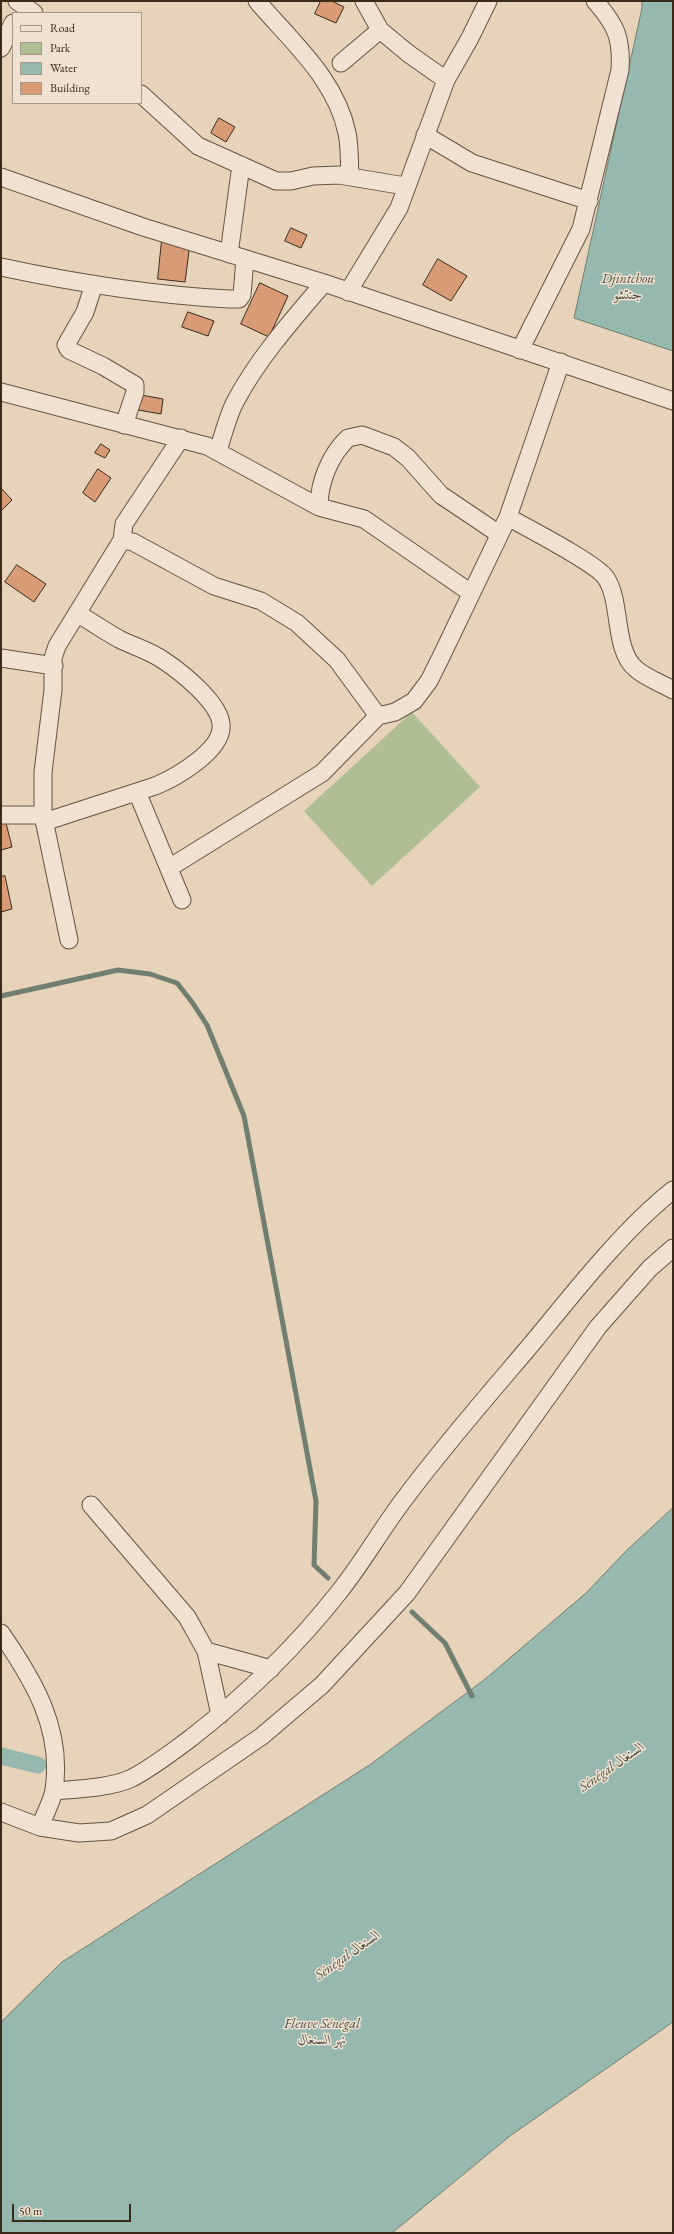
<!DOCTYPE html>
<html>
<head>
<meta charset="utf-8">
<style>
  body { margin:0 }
  #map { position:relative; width:674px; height:2234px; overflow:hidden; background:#e6d3b9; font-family:"EB Garamond",serif }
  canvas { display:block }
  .frame { position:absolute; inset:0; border:2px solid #392a1a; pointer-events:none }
  .legend { position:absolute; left:12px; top:12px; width:130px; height:92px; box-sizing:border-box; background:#efe2d2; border:1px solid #a69888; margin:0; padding:5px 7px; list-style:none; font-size:12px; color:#392a1a }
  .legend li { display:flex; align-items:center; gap:8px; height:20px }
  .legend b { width:20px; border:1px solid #a69888 }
  .scale { position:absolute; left:12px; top:2204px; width:119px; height:18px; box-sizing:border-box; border:2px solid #392a1a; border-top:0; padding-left:5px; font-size:12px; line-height:14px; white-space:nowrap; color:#392a1a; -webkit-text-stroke:3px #efe2d2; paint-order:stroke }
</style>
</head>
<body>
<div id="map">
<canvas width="674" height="2234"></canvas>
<div class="frame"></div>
<ul class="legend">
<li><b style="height:5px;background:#efe2d2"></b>Road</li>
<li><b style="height:11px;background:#b0be94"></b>Park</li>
<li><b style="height:11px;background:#96b8af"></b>Water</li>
<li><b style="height:11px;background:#d99b76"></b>Building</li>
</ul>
<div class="scale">50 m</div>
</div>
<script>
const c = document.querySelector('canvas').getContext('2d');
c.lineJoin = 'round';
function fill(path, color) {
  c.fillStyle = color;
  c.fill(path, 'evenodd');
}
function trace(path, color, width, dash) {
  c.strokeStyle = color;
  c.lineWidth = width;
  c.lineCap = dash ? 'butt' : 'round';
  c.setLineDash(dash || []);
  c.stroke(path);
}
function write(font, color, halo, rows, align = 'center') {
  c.font = font + ' "EB Garamond",Amiri,serif';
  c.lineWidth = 3;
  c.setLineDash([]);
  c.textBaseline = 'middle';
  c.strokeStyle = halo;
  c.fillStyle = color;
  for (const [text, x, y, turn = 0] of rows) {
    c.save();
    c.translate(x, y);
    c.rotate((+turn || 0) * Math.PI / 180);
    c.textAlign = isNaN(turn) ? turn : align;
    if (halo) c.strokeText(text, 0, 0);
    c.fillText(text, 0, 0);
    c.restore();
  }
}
const green = new Path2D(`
  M412,712L480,787L372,886L304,811Z`);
const water = new Path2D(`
  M642,1H673V351L574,318L642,8Z
  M673,1508V2022L510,2136L392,2233H1V2022L62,1962L371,1764L484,1680L586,1593L626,1551Z`);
const stream = new Path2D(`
  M1,996L118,970L150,974L177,983L192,1002L207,1025L244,1116L316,1501L314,1565L328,1578
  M412,1612L445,1643L472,1696`);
const canal = new Path2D(`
  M1,1756L38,1765`);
const building = new Path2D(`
  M321,1H332L344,7L336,23L315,14Z
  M219,118L235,127L226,142L211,133Z
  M291,228L307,235L301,248L285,241Z
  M162,240L190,243L185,282L158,279Z
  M438,259L467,276L451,301L423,285Z
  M260,283L288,296L269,337L241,324Z
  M188,312L214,321L208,336L182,327Z
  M141,395L163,399L161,414L138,410Z
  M101,444L110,450L105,458L95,453Z
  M98,469L111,478L95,502L83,493Z
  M1,488L12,500L1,511Z
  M17,565L46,584L34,602L5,582Z
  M5,819L12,847L1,850V820Z
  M5,876L12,909L1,912V877Z`);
const minor = new Path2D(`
  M17,1L34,13
  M257,1C291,41 336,79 347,133C350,147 349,161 350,175
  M364,1L380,30L409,54L446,80
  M1,48L13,23
  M341,63L380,30
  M141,94L198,146L276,181H291L313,176L339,175L405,186
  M425,135L472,163L589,201
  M1,177L143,227L324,283L673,401
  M229,254L241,165
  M1,267C76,283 152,295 229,299H239L242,295L245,259
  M94,284L85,312L66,345L69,350L103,366L135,385V392L124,425
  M348,292L399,208L446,80L470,38L488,1
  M520,350L581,229L620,70C622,38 616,25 595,1
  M1,392L207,446L319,507L364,519L471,593
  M218,451C223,435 227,419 234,404C256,361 292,320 324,283
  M319,507C319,482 330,455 348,438L362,435L394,447L408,458L441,495L499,534
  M508,517C527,528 596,563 606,578C622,602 613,650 636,669C646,678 661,683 673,690
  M122,540L133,542L214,586L261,601L297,623L337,660L378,716
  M1,658L54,666
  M137,792L182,900
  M1,815H43
  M44,822L155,786C175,778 224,750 221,724C219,702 181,672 163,660C150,651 133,646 119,639C105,631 91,622 77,613
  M169,868L322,773L378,716L395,712L414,701L429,681L440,659L508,517L561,362
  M69,940L43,815V772L53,690V658L57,646L122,540L124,524L181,438
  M91,1505L187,1617L206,1651L220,1715
  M1,1633C34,1681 63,1729 54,1790C52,1802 44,1815 40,1827
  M206,1651L271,1669
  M54,1791C77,1789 111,1788 132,1778C153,1767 172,1752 191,1738C246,1695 296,1647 339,1592C363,1562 382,1528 405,1498C446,1443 491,1392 535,1340C575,1291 624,1229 673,1190
  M1,1812L40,1827L79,1833L111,1831L147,1815L262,1736L322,1685L407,1593L598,1327L650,1268L673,1248`);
const waterNames = [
  ["Djintchou",628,279],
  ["جنتشو",628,295],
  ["Sénégal السنغال",612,1767,-35],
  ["Sénégal السنغال",348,1955,-35],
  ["Fleuve Sénégal",322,2024],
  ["نهر السنغال",322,2040]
];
fill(green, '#b0be94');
fill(water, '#96b8af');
trace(water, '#717f73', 1);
trace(stream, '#717f73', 5);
trace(canal, '#96b8af', 17);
fill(building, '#d99b76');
trace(building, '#392a1a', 1);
trace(minor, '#645442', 19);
trace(minor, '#efe2d2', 17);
write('italic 14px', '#504e3f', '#efe2d2', waterNames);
</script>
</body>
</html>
